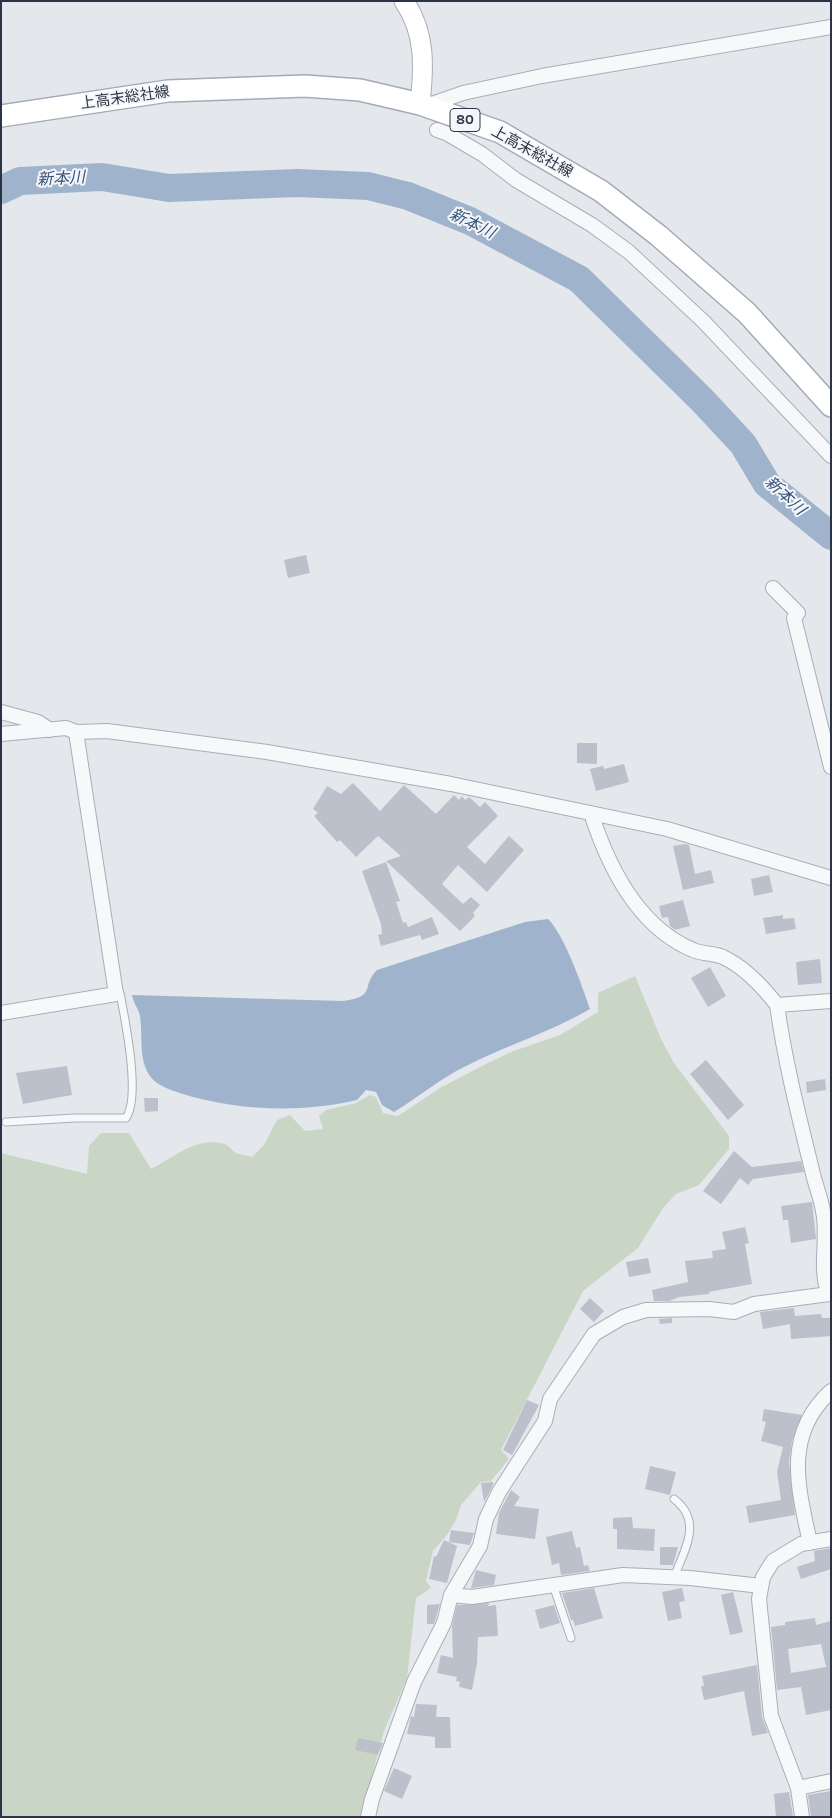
<!DOCTYPE html>
<html>
<head>
<meta charset="utf-8">
<style>
  body { margin:0 }
  #map { position:relative; width:832px; height:1818px; overflow:hidden; background:#e4e7ec; font-family:Karla,sans-serif }
  canvas { display:block }
  .frame { position:absolute; inset:0; border:2px solid #2b3445; pointer-events:none }
</style>
</head>
<body>
<div id="map">
<canvas width="832" height="1818"></canvas>
<div class="frame"></div>
</div>
<script>
const c = document.querySelector('canvas').getContext('2d');
c.lineJoin = 'round';
function fill(path, color) {
  c.fillStyle = color;
  c.fill(path, 'evenodd');
}
function trace(path, color, width, dash) {
  c.strokeStyle = color;
  c.lineWidth = width;
  c.lineCap = dash ? 'butt' : 'round';
  c.setLineDash(dash || []);
  c.stroke(path);
}
function write(font, color, halo, rows, align = 'center') {
  c.font = font + ' Karla,"Noto Sans JP",sans-serif';
  c.lineWidth = 4;
  c.setLineDash([]);
  c.textBaseline = 'middle';
  c.strokeStyle = halo;
  c.fillStyle = color;
  for (const [text, x, y, turn = 0] of rows) {
    c.save();
    c.translate(x, y);
    c.rotate((+turn || 0) * Math.PI / 180);
    c.textAlign = isNaN(turn) ? turn : align;
    if (halo) c.strokeText(text, 0, 0);
    c.fillText(text, 0, 0);
    c.restore();
  }
}
const green = new Path2D(`
  M635,976L661,1039L674,1063L729,1136V1149L699,1185L676,1194L663,1208L638,1248L583,1291L501,1450L509,1459L491,1481L481,1482L461,1505L456,1520L447,1535L433,1551L426,1581L431,1588L416,1598L407,1678L384,1731L361,1817H1V1153L87,1174L89,1146L101,1133H129L151,1169C174,1158 196,1136 224,1144C229,1145 232,1151 236,1153C241,1155 247,1155 252,1157L264,1145L277,1120L290,1115L305,1131L323,1129L319,1116L326,1110L356,1103L370,1095L376,1097L383,1113L398,1116L440,1088L480,1067L511,1052L560,1035L598,1012V993Z`);
const water = new Path2D(`
  M548,919C565,936 582,986 590,1009C550,1032 508,1045 468,1065C441,1078 420,1096 394,1112L382,1105L376,1092L366,1090L357,1100C301,1113 238,1111 183,1094C171,1090 157,1086 150,1076C138,1059 143,1035 140,1016C138,1008 133,1002 132,995L343,1001C378,996 360,987 377,970L525,922Z`);
const river = new Path2D(`
  M1,190L20,181L102,177L169,188L297,183L368,186L408,196L470,221L579,279L702,400L743,444L767,484L831,536`);
const building = new Path2D(`
  M306,555L310,573L288,578L284,560Z
  M577,743H597V764L577,763Z
  M624,764L629,782L596,791L590,769L603,766L604,769Z
  M353,783L380,811L404,785L436,814L454,795L459,800L462,796L465,800L469,797L480,807L485,802L498,816L467,847L485,864L509,836L524,850L487,892L458,865L442,884L463,904L471,897L480,905L473,913L475,916L460,931L386,861L401,856L378,836L356,857L340,840L337,842L314,816L318,813L313,809L327,786L341,794Z
  M685,844L689,845L695,874L711,870L714,883L683,890L673,846Z
  M386,862L400,901L396,902L403,923L406,922L408,927L432,917L439,934L422,940L420,935L381,946L378,935L382,934L381,924L362,871Z
  M769,875L773,892L754,896L751,879Z
  M683,900L690,926L675,930L670,926L668,917L662,918L659,906Z
  M783,915V919L794,918L796,929L766,934L763,918Z
  M820,959L822,983L798,985L796,962Z
  M710,967L726,996L708,1007L691,978Z
  M706,1060L744,1105L728,1120L690,1074Z
  M67,1066L72,1095L23,1104L16,1073Z
  M825,1079L826,1090L807,1093L806,1082Z
  M144,1098H158V1111L145,1112Z
  M734,1151L752,1167L801,1161L804,1172L753,1179L748,1185L740,1178L721,1204L703,1191Z
  M812,1202L816,1239L791,1243L788,1220H783L781,1206Z
  M745,1227L749,1243L745,1244L752,1284L709,1292V1294L679,1297L669,1301H654L652,1290L688,1282L685,1261L713,1258L712,1251L726,1249L722,1232Z
  M648,1258L651,1273L629,1277L626,1262Z
  M590,1298L604,1311L594,1322L580,1309Z
  M794,1308L795,1316L821,1314L822,1318H831V1336L791,1339L790,1324L763,1329L760,1312Z
  M672,1318V1323L660,1324L659,1319Z
  M527,1400L539,1405L512,1455L503,1450Z
  M764,1409L802,1415L792,1441L789,1462L795,1515L749,1523L746,1506L781,1500L777,1471L783,1447L761,1441L766,1422L762,1421Z
  M650,1466L676,1472L670,1495L645,1489Z
  M493,1482V1485L484,1502L481,1483Z
  M511,1490L520,1497L514,1506L539,1509L535,1539L496,1534L499,1513Z
  M632,1517L633,1528L655,1529L654,1551L617,1549V1529H613V1518Z
  M451,1530L474,1533L470,1545L449,1542Z
  M572,1531L576,1548L580,1547L584,1566L588,1565L590,1571L561,1575L559,1563L552,1565L546,1537Z
  M444,1540L457,1546L447,1583L429,1579L434,1556L436,1557Z
  M660,1547H678L673,1565H660Z
  M831,1548V1569L801,1579L797,1567L815,1561L814,1551Z
  M476,1570L496,1575L494,1585L471,1588Z
  M594,1588L603,1618L575,1626L573,1620H571L562,1593Z
  M682,1588L685,1601L679,1602L682,1618L668,1621L662,1592Z
  M733,1592L743,1632L730,1635L721,1595Z
  M489,1603L488,1606L496,1605L498,1636L478,1637L477,1663L472,1690L459,1687L460,1682L456,1681L457,1677L437,1673L441,1655L453,1658L452,1626L457,1605Z
  M440,1604L434,1624H427V1605Z
  M554,1605L560,1623L540,1629L535,1610Z
  M815,1618L816,1625L831,1621V1710L806,1715L801,1687L777,1690L771,1627L785,1625V1622ZM821,1644L826,1667L791,1673L788,1649Z
  M757,1665L762,1717L768,1733L752,1736L744,1691L704,1700L701,1686H704L702,1676Z
  M416,1704L437,1705L436,1717H450L451,1748H435V1737L407,1734L411,1716L414,1717Z
  M358,1738L383,1743L378,1755L355,1750Z
  M394,1768L412,1776L402,1799L384,1791Z
  M831,1791V1817H811L808,1795Z
  M789,1792L793,1817H776L774,1794Z`);
const lane = new Path2D(`
  M6,1122L75,1118H126C141,1096 125,1020 120,993
  M674,1499C703,1521 685,1549 674,1577
  M553,1585L571,1638`);
const street = new Path2D(`
  M426,106L463,93L542,76L831,27
  M437,130L448,134L482,154L516,180L592,225L629,252L703,321L831,456
  M773,588L798,613L794,618L831,767
  M1,712L38,722L50,730
  M1,734L66,728L76,732L107,731L267,752L451,784L667,829L831,878
  M777,1005L831,1001
  M1,1013L116,994L76,732
  M810,1543C798,1487 783,1435 831,1391
  M451,1595L472,1597L623,1575L690,1578L761,1586
  M798,1788L831,1781
  M368,1817L372,1799L414,1682L444,1623L451,1595L480,1546L486,1519L499,1492L545,1421L550,1399L594,1334L623,1317L646,1310L709,1309L734,1312L754,1304L829,1294C818,1267 829,1239 823,1211C821,1199 817,1189 814,1178C800,1121 785,1063 777,1005C763,987 744,967 723,957C714,953 702,954 693,950C638,927 608,866 591,813
  M802,1817L798,1788L771,1716L759,1599L763,1577L773,1561L801,1544L831,1539`);
const secondary = new Path2D(`
  M404,1C426,33 424,67 420,104`);
const primary = new Path2D(`
  M1,116L168,91L305,86L360,90L420,104L500,132L601,191L659,236L747,313L831,406`);
const shields = [
  [465,120,30]
];
const shieldNames = [
  ["80",465,120]
];
const streetNames = [
  ["上高末総社線",125,98,-8],
  ["上高末総社線",532,152,29]
];
const waterNames = [
  ["新本川",61,179,-3],
  ["新本川",472,224,26],
  ["新本川",785,496,43]
];
fill(green, '#c9d6c5');
fill(water, '#9fb4cc');
trace(river, '#9fb4cc', 28);
fill(building, '#bbc0ca');
trace(lane, '#a9aeb7', 9);
trace(street, '#a9aeb7', 16);
trace(secondary, '#a9aeb7', 21);
trace(primary, '#a3abb8', 24);
trace(lane, '#f7f8fa', 7);
trace(street, '#f7f8fa', 14);
trace(secondary, '#fff', 19);
trace(primary, '#fff', 21);
for (const [x, y, w] of shields) {
  const box = new Path2D();
  box.roundRect(x - w / 2, y - 11.5, w, 23, 4);
  c.fillStyle = '#f4f6f9';
  c.fill(box);
  trace(box, '#2b3445', 1);
}
write('bold 14px', '#2b3445', null, shieldNames);
write('15px', '#2b3445', '#f4f6f9', streetNames);
write('italic 16px', '#34527a', '#f4f6f9', waterNames);
</script>
</body>
</html>
